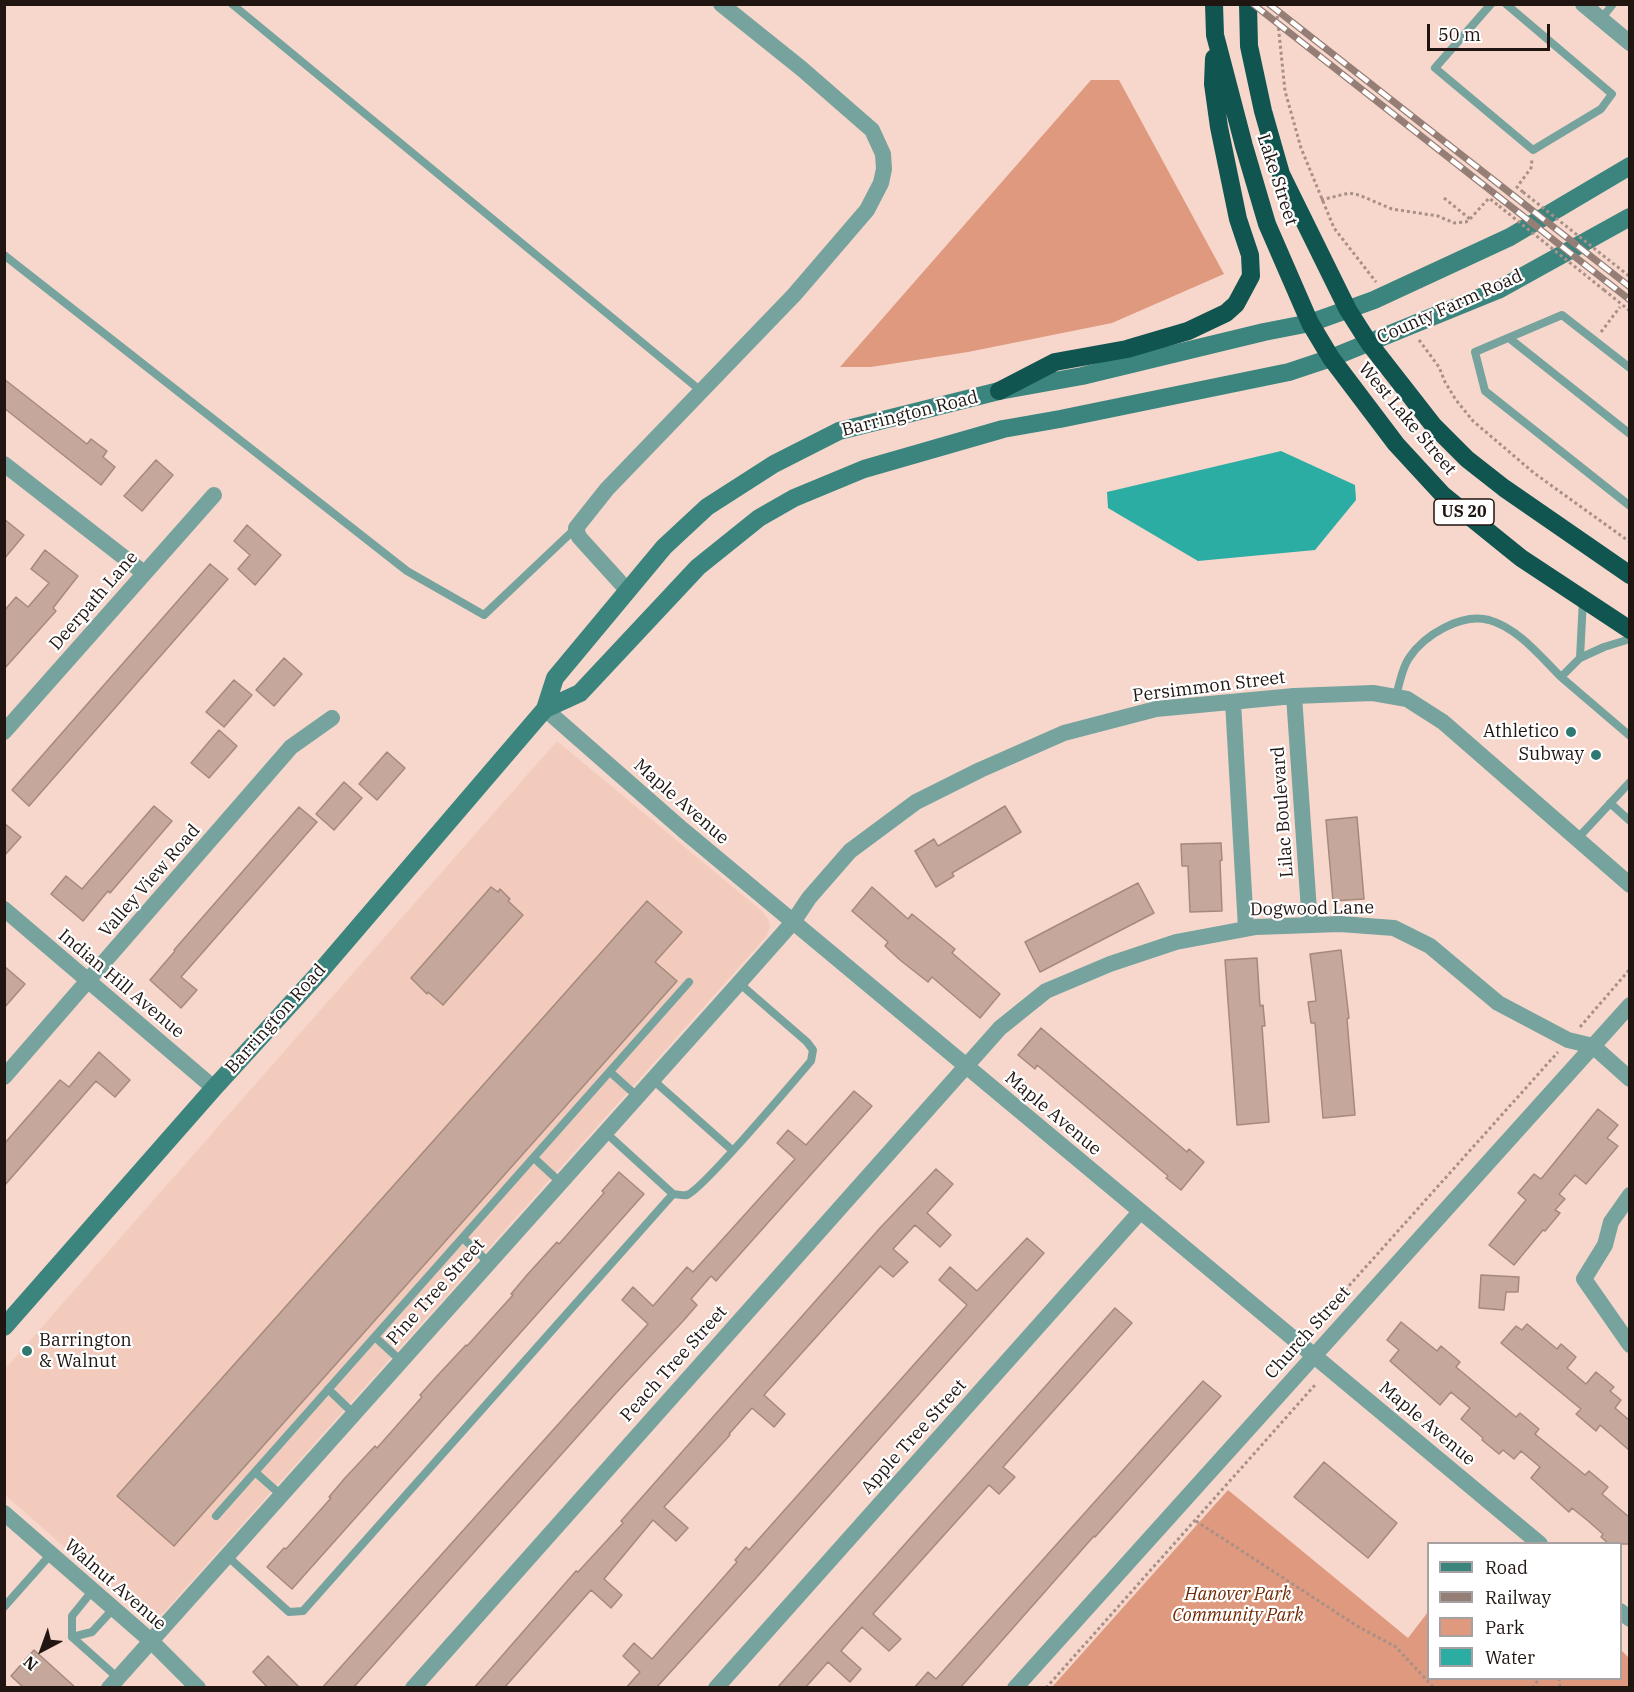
<!DOCTYPE html>
<html>
<head>
<meta charset="utf-8">
<style>
  body { margin:0 }
  #map { position:relative; width:1634px; height:1692px; overflow:hidden; background:#f7d7cb; font-family:"IBM Plex Serif",serif }
  canvas { display:block }
  .frame { position:absolute; inset:0; border:6px solid #201511; pointer-events:none }
  .legend { position:absolute; left:1427px; top:1542px; width:195px; height:138px; box-sizing:border-box; background:#fff; border:2px solid #a6a1a0; margin:0; padding:8px 10px; list-style:none; font-size:18px; color:#201511 }
  .legend li { display:flex; align-items:center; gap:12px; height:30px }
  .legend b { width:30px; border:2px solid #a6a1a0 }
  .north { position:absolute; left:12px; top:1620px; width:60px; height:60px; -webkit-text-stroke:4px #fff; paint-order:stroke; rotate:221deg; font-size:16px; font-weight:700; line-height:24px; text-align:center; color:#201511 }
  .north::after { content:''; display:block; margin:auto; width:21px; height:27px; background:#201511; clip-path:polygon(50% 0,100% 100%,50% 72%,0 100%) }
  .scale { position:absolute; left:1427px; top:24px; width:123px; height:27px; box-sizing:border-box; border:3px solid #201511; border-top:0; padding-left:8px; font-size:18px; line-height:21px; white-space:nowrap; color:#201511; -webkit-text-stroke:4px #fff; paint-order:stroke }
</style>
</head>
<body>
<div id="map">
<canvas width="1634" height="1692"></canvas>
<div class="frame"></div>
<ul class="legend">
<li><b style="height:8px;background:#3b857e"></b>Road</li>
<li><b style="height:8px;background:#957e76"></b>Railway</li>
<li><b style="height:16px;background:#df997e"></b>Park</li>
<li><b style="height:16px;background:#2bada4"></b>Water</li>
</ul>
<div class="north">N</div>
<div class="scale">50 m</div>
</div>
<script>
const c = document.querySelector('canvas').getContext('2d');
c.lineJoin = 'round';
function fill(path, color) {
  c.fillStyle = color;
  c.fill(path, 'evenodd');
}
function trace(path, color, width, dash) {
  c.strokeStyle = color;
  c.lineWidth = width;
  c.lineCap = dash ? 'butt' : 'round';
  c.setLineDash(dash || []);
  c.stroke(path);
}
function write(font, color, halo, rows, align = 'center') {
  c.font = font + ' "IBM Plex Serif",serif';
  c.lineWidth = 4.5;
  c.setLineDash([]);
  c.textBaseline = 'middle';
  c.strokeStyle = halo;
  c.fillStyle = color;
  for (const [text, x, y, turn = 0] of rows) {
    c.save();
    c.translate(x, y);
    c.rotate((+turn || 0) * Math.PI / 180);
    c.textAlign = isNaN(turn) ? turn : align;
    if (halo) c.strokeText(text, 0, 0);
    c.fillText(text, 0, 0);
    c.restore();
  }
}
const built = new Path2D(`
  M557,741L763,912L769,921L770,928L766,937L165,1611L156,1617L142,1615L5,1495V1369Z`);
const green = new Path2D(`
  M1091,80H1119L1224,274L1112,323L968,352L871,367H840Z
  M1228,1490L1408,1638L1428,1612V1678H1620L1621,1650L1629,1658V1687H1052Z`);
const water = new Path2D(`
  M1281,451L1355,485L1356,500L1315,550L1198,561L1108,508L1107,492Z`);
const building = new Path2D(`
  M4,379L87,444L91,439L107,451L103,457L115,467L101,485L4,408Z
  M156,460L173,475L142,511L124,496Z
  M4,519L24,535L4,559Z
  M247,525L281,555L255,585L238,569L250,555L234,541Z
  M45,550L78,576L53,608L56,611L4,669V611L16,597L28,607L49,583L31,569Z
  M210,564L228,579L29,806L12,790Z
  M284,658L302,674L274,706L256,690Z
  M234,680L252,695L224,727L206,712Z
  M219,730L237,746L209,778L191,763Z
  M387,752L405,768L377,800L359,784Z
  M344,782L362,798L334,830L316,814Z
  M154,806L172,821L110,893L108,891L83,921L51,894L66,876L82,889Z
  M1005,806L1021,832L952,873L954,876L936,887L915,851L934,839L938,846Z
  M299,807L317,822L181,977L197,990L181,1008L150,980L175,951L174,950Z
  M1357,817L1364,899L1333,901L1326,820Z
  M4,823L21,837L4,856Z
  M1221,843L1222,860L1220,861L1222,911L1190,912L1188,866H1182L1181,844Z
  M1138,883L1154,913L1040,972L1025,942Z
  M491,887L498,892L500,889L510,899L508,901L523,915L443,1005L428,992L427,994L411,978Z
  M872,887L908,919L912,914L939,936L955,949L952,953L1000,994L980,1018L932,977L928,982L900,960L885,946L888,942L852,911Z
  M647,901L682,932L655,962L677,981L174,1546L117,1496Z
  M1341,950L1349,1018L1347,1019L1355,1115L1323,1118L1315,1023H1311L1308,1002L1316,1001L1310,954Z
  M1257,958L1260,1006L1263,1005L1265,1026H1262L1269,1122L1237,1125L1225,960Z
  M4,966L25,984L4,1008Z
  M1041,1028L1187,1152L1189,1149L1204,1162L1181,1190L1166,1178L1168,1176L1037,1065L1035,1069L1018,1055Z
  M99,1052L130,1080L115,1097L96,1081L4,1186V1144L60,1080L69,1087Z
  M854,1091L872,1106L716,1281L711,1276L691,1299L697,1305L684,1320L617,1392L353,1688H322L648,1324L622,1300L633,1287L653,1306L687,1267L693,1272L795,1159L777,1143L788,1130L806,1145Z
  M1598,1109L1618,1125L1607,1138L1618,1146L1586,1184L1575,1175L1559,1194L1565,1199L1555,1210L1560,1213L1545,1231L1543,1230L1514,1265L1489,1245L1526,1200L1518,1193L1534,1174L1541,1179Z
  M936,1169L953,1184L927,1213L951,1235L940,1247L915,1225L893,1249L908,1262L893,1277L880,1266L764,1395L785,1414L774,1427L752,1408L729,1434L730,1435L664,1507L688,1528L676,1541L653,1520L604,1579L622,1595L611,1608L591,1590L504,1688H474L576,1571L578,1572L623,1523L621,1521L880,1228Z
  M619,1172L644,1194L292,1589L267,1567L284,1548L286,1549L331,1498L329,1497L345,1478L375,1446L377,1448L422,1397L420,1395L437,1376L466,1345L467,1346L513,1295L511,1294L527,1275L557,1242L559,1244L604,1193L602,1191Z
  M1027,1238L1044,1253L756,1578L656,1688H626L640,1672L623,1656L634,1643L652,1659L737,1562L735,1560L746,1547L749,1550L967,1305L939,1280L950,1267L977,1291Z
  M1481,1275L1519,1277L1518,1292H1506L1504,1310L1479,1308Z
  M1115,1308L1132,1323L1003,1467L1015,1477L999,1494L989,1485L873,1614L901,1639L889,1651L862,1627L841,1651L861,1669L850,1682L828,1662L805,1688H777Z
  M1401,1322L1437,1351L1441,1346L1460,1362L1456,1367L1516,1417L1520,1413L1539,1429L1535,1434L1585,1475L1589,1471L1608,1487L1602,1494L1629,1517V1544H1609L1601,1537L1603,1534L1587,1520L1572,1508L1569,1512L1531,1478L1540,1467L1521,1451L1514,1459L1503,1450L1499,1454L1482,1440L1483,1438L1461,1419L1470,1408L1451,1392L1440,1405L1390,1361L1399,1350L1387,1340Z
  M1527,1324L1557,1349L1561,1344L1576,1357L1567,1368L1586,1384L1596,1372L1614,1387L1610,1391L1621,1400L1615,1408L1629,1420V1450L1600,1425L1596,1431L1576,1414L1581,1409L1501,1343L1516,1326L1522,1330Z
  M1203,1381L1221,1396L1095,1537L1094,1536L960,1688H914L928,1672L936,1679Z
  M1324,1462L1397,1523L1368,1558L1294,1497Z
  M34,1650L76,1688H24L11,1676Z
  M268,1656L300,1688H268L253,1672Z`);
const path = new Path2D(`
  M1276,4L1285,91L1301,148L1334,228L1376,282
  M1523,192L1517,187L1531,168L1532,160
  M1444,198L1470,219
  M1321,200L1349,193L1359,195L1392,209L1438,216L1454,223L1466,222L1470,219L1489,198L1499,206
  M1629,276H1630
  M1604,290L1630,311
  M1601,332L1620,307
  M1419,340L1439,367L1445,382L1456,400L1473,421L1534,473L1630,542
  M1580,1027L1630,969
  M1313,1326L1558,1052
  M1196,1521L1357,1626L1396,1647L1434,1688
  M1559,1678L1560,1688
  M1046,1688L1315,1385
  M1532,1688L1540,1678`);
const lane = new Path2D(`
  M232,4L701,391
  M1491,4L1435,68L1533,150L1601,109L1612,94L1506,4
  M1601,19L1613,4
  M4,255L407,571L484,615L576,528
  M1509,338L1630,434
  M1630,368L1562,315L1475,352L1485,391L1630,506
  M1583,599L1580,658L1604,647L1630,639
  M1561,677L1630,736
  M1396,697C1399,685 1402,668 1409,658C1424,635 1461,613 1489,620C1518,628 1541,657 1561,677L1580,658
  M1610,803L1630,821
  M1577,839L1630,782
  M610,1072L638,1097
  M653,1080L732,1150
  M605,1132L673,1194C677,1194 683,1196 687,1195C702,1190 794,1081 811,1061L813,1050L807,1042L739,983
  M534,1158L560,1182
  M463,1238L488,1262
  M375,1337L401,1361
  M328,1389L354,1414
  M255,1472L281,1495
  M216,1516L689,982
  M227,1556L289,1612L303,1611L673,1194
  M93,1590L72,1616V1637L92,1632L114,1608
  M4,1607L51,1554
  M72,1637L118,1678`);
const street = new Path2D(`
  M1583,4L1630,43
  M4,464L144,573
  M627,590L579,537L576,528L607,489L794,295L867,210L881,183L884,169L883,154L872,130L802,69L721,4
  M1294,696L1310,925
  M1233,702L1246,928
  M545,709L683,830L1540,1544
  M4,732L214,495
  M4,909L214,1088
  M4,1077L291,747L332,718
  M1630,1195L1611,1222L1605,1245L1584,1279L1630,1345
  M4,1513L151,1641L198,1688
  M1620,1611L1630,1619
  M109,1688L739,983L793,922L809,898L850,851L916,802L980,770L1064,733L1156,709L1294,696L1373,693L1407,699L1443,722L1630,885
  M413,1688L1000,1028L1046,991L1110,964L1176,942L1256,927L1340,924L1394,928L1430,946L1498,1003L1568,1040L1593,1046L1630,1079
  M716,1688L1140,1212
  M1015,1688L1630,1005`);
const secondary = new Path2D(`
  M545,709L580,693L698,567L759,518L794,498L864,469L1003,429L1060,419L1289,372L1331,358L1498,290L1630,217
  M4,1327L214,1088L319,973L545,709L555,678L664,547L707,507L774,464L839,431L999,391L1082,376L1264,332L1310,323L1374,300L1510,237L1630,166`);
const highway = new Path2D(`
  M1214,4L1215,35L1244,146L1267,224L1310,323L1331,358L1396,444L1443,495L1521,558L1630,630
  M1248,4L1249,46L1263,111L1281,174L1348,310L1369,343L1433,425L1467,459L1504,488L1630,575
  M999,391L1055,362L1127,349L1188,331L1226,313L1236,304L1251,276L1250,255L1238,219L1219,127L1213,84L1214,58`);
const rail = new Path2D(`
  M1253,4L1630,300
  M1269,4L1630,287`);
const pathBridge = new Path2D(`
  M1523,192L1629,276
  M1499,206L1604,290`);
const markers = [
  [1571,732,6,"#307872"],
  [1596,755,6,"#307872"],
  [27,1351,6,"#307872"]
];
const shields = [
  [1464,512,60]
];
const shieldNames = [
  ["US 20",1464,512]
];
const streetNames = [
  ["Lake Street",1277,180,72],
  ["County Farm Road",1450,307,-24],
  ["Barrington Road",910,414,-14],
  ["West Lake Street",1407,419,50],
  ["Deerpath Lane",94,601,-49],
  ["Persimmon Street",1209,687,-7],
  ["Maple Avenue",681,802,41],
  ["Lilac Boulevard",1283,812,-94],
  ["Valley View Road",150,881,-49],
  ["Dogwood Lane",1312,909,-1],
  ["Indian Hill Avenue",121,984,40],
  ["Barrington Road",276,1019,-48],
  ["Maple Avenue",1053,1114,40],
  ["Pine Tree Street",436,1292,-48],
  ["Church Street",1308,1333,-48],
  ["Peach Tree Street",674,1364,-48],
  ["Maple Avenue",1427,1424,40],
  ["Apple Tree Street",914,1437,-48],
  ["Walnut Avenue",115,1585,41]
];
const poiNames = [
  ["Athletico",1559,732],
  ["Subway",1584,755],
  ["Barrington",39,1341,"left"],
  ["& Walnut",39,1362,"left"]
];
const parkNames = [
  ["Hanover Park",1238,1595],
  ["Community Park",1238,1616]
];
fill(built, '#f2cbbc');
fill(green, '#df997e');
fill(water, '#2bada4');
fill(building, '#c6a79b');
trace(building, '#a6897d', 1.5);
trace(path, '#a89087', 3, [3, 3]);
trace(lane, '#76a39e', 8);
trace(street, '#76a39e', 16);
trace(secondary, '#3b857e', 18);
trace(highway, '#115550', 18);
trace(rail, '#957e76', 7);
trace(rail, '#fff', 4.5, [14]);
trace(pathBridge, '#a89087', 3, [3, 3]);
for (const [x, y, r, color] of markers) {
  const dot = new Path2D();
  dot.arc(x, y, r, 0, 2 * Math.PI);
  c.fillStyle = color;
  c.fill(dot);
  trace(dot, '#fff', 2);
}
for (const [x, y, w] of shields) {
  const box = new Path2D();
  box.roundRect(x - w / 2, y - 13, w, 26, 4.5);
  c.fillStyle = '#fff';
  c.fill(box);
  trace(box, '#201511', 1.5);
}
write('bold 16px', '#201511', null, shieldNames);
write('18px', '#201511', '#fff', streetNames);
write('18px', '#201511', '#fff', poiNames, 'right');
write('italic 18px', '#712904', '#fff', parkNames);
</script>
</body>
</html>
